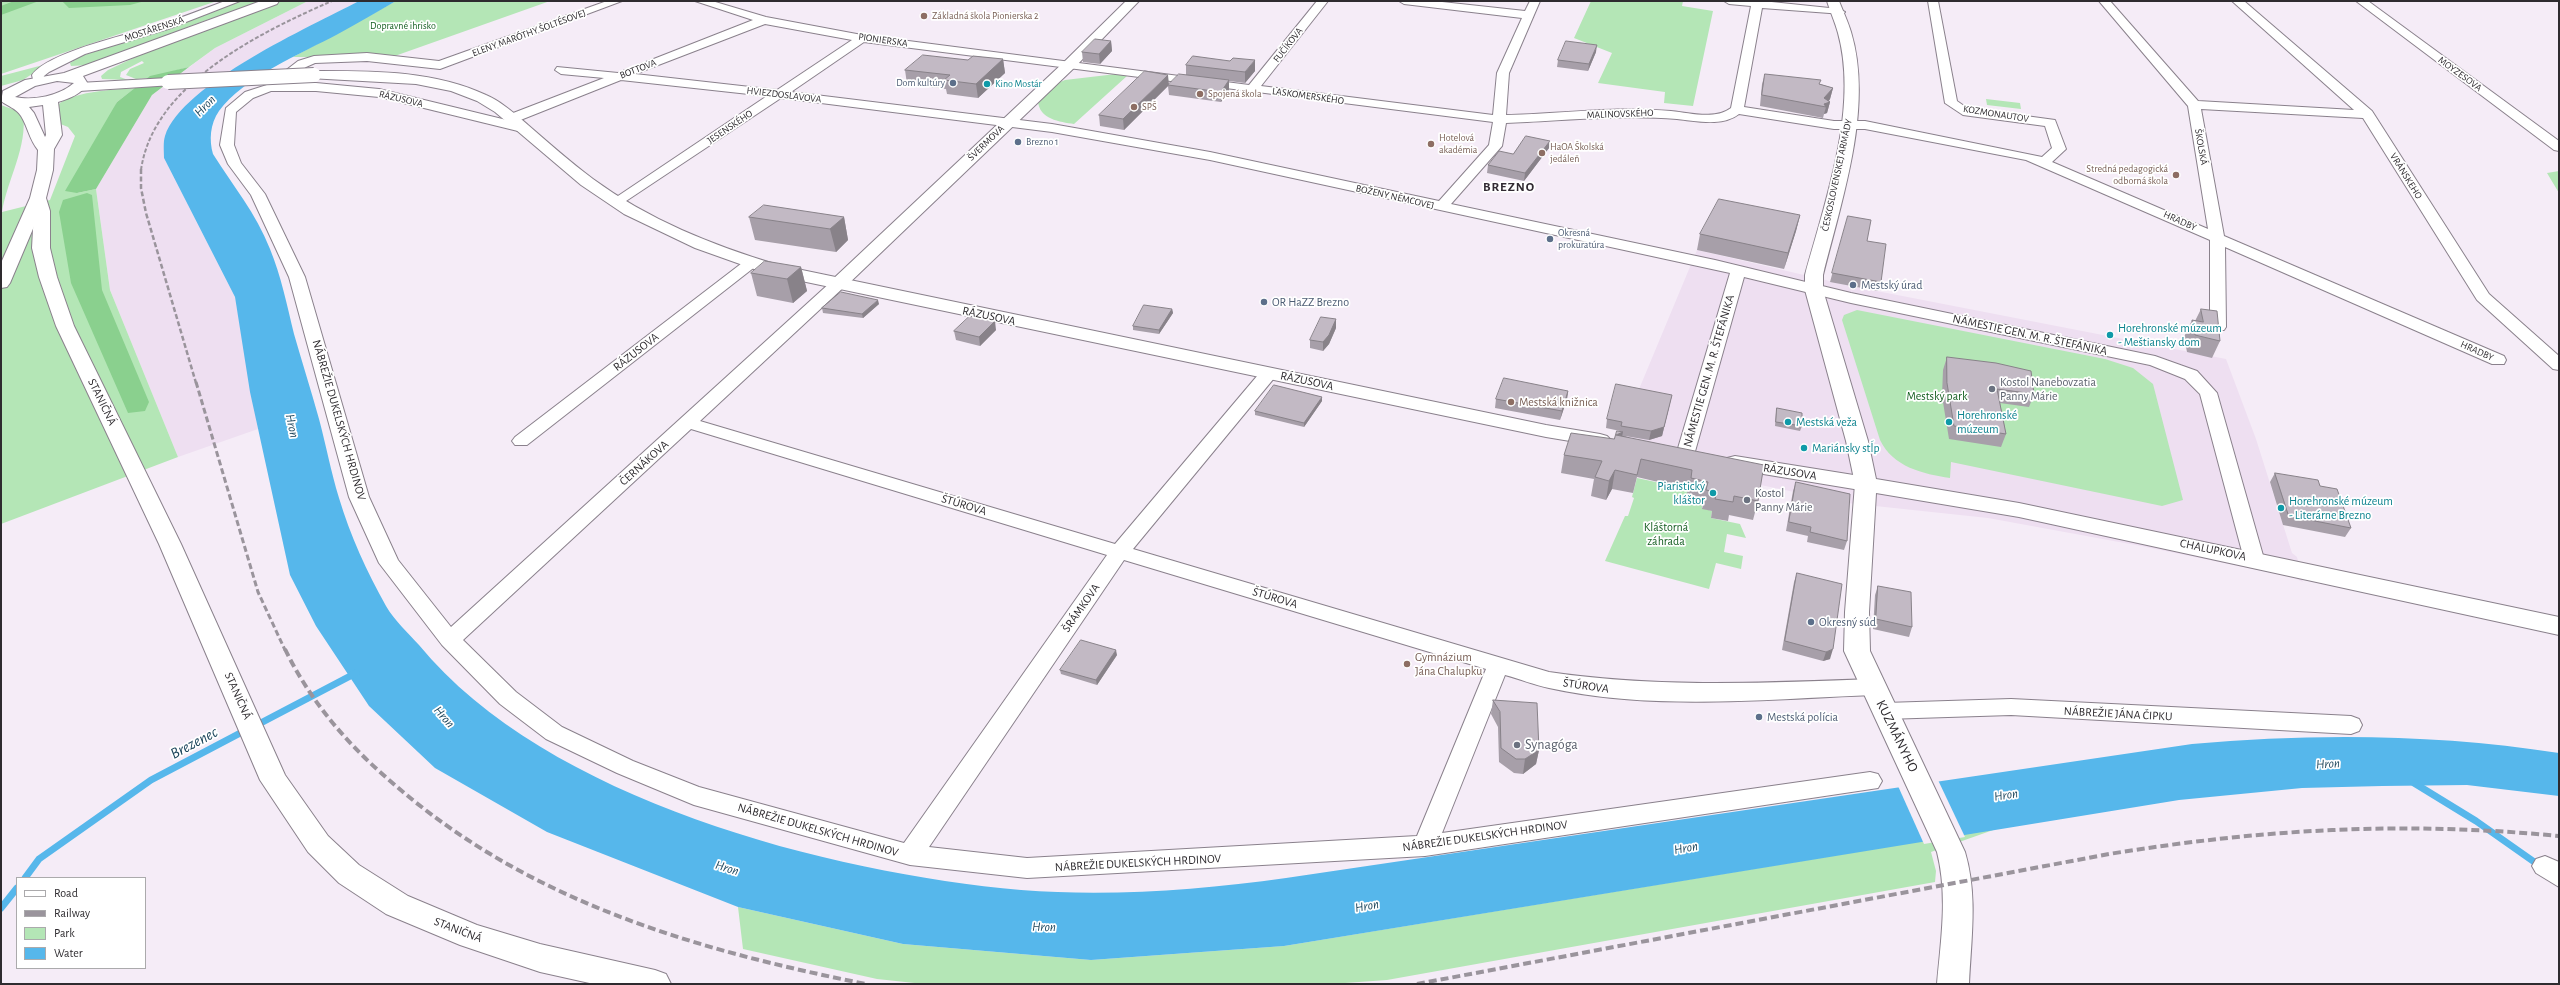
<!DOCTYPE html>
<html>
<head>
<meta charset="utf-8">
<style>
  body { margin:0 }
  #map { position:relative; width:2560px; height:985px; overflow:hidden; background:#f5ecf7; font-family:"Alegreya Sans",sans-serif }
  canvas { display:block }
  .frame { position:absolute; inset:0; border:2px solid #2e2b2f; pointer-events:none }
  .legend { position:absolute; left:16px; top:877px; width:130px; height:92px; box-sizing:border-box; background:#fff; border:1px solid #abaaac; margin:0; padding:5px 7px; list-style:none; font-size:12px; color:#2e2b2f }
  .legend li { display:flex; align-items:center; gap:8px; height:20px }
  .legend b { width:20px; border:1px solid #abaaac }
</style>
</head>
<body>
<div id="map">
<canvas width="2560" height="985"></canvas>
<div class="frame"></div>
<ul class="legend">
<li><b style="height:5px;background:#fff"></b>Road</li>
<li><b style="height:5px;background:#9a949c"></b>Railway</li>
<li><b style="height:11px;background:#b4e6b6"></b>Park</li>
<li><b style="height:11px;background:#56b7eb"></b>Water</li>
</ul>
</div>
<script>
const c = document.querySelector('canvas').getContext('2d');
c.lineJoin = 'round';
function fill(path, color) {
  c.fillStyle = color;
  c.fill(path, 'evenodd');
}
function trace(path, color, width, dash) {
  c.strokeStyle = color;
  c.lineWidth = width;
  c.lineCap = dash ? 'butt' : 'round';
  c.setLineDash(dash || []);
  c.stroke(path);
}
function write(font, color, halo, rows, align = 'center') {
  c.font = font + ' "Alegreya Sans",sans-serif';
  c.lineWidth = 3.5;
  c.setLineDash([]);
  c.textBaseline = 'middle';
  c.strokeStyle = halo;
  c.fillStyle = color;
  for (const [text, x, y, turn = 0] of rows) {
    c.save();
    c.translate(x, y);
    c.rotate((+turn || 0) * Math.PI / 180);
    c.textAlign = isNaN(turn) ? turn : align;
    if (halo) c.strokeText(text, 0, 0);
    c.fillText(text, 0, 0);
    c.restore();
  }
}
const built = new Path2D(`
  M308,1H359L266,50L219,77L180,113L165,136L164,158L235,297L258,429L178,457L110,290L96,189L152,95L215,48Z
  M1697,250L1851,286L2226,359L2256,439L2292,553L2297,557L2303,582L2292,577L2141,546L1988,518L1847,503L1612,454Z`);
const green = new Path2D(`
  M5,1H217L1,74V2Z
  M240,1H265L201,22L89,65L71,66L70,63L81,56L167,28Z
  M281,1H308L215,48L189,67L148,78L136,79L126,75L130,69L144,63L142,61L121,72L120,77L128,80L102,79L101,76L108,70L161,45Z
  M396,1H550L392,57H293Z
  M1591,1H1683L1682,6L1713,11L1693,106L1664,103L1665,92L1598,83L1612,53L1574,38Z
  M47,64L23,80L1,86V76Z
  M1116,74L1127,76L1074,124C1060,122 1039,119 1038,101L1053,85L1065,80Z
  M135,88L117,102L77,193L96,189L110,290L178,457L1,524V105L23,113C28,147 7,180 2,212L50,200L75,136L68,127L58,123C57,118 56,112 57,107C63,92 120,89 135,88Z
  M1986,99L2020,103L2021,109L1987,105Z
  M2559,171V193L2547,173Z
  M1857,310L2105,359L2133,368L2153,384L2183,500L2162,506L1951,462L1950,478C1923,474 1893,467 1880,440L1842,320L1844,315Z
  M1637,478L1688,489L1703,501L1702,508L1712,511L1711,518L1740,524L1746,538L1727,534L1724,552L1743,556L1741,569L1716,563L1709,589L1605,561L1625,516H1628L1634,498L1632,497Z
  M1996,829L1931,852L1936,871L1935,882L1387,980L1331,984H924L877,979L743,949L738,907L903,944L1091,960L1284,946Z`);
const forest = new Path2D(`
  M14,1H39L1,15V6Z
  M62,1H145L130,5L69,8Z
  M189,67L152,95L96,189L77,193L65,191L117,102L150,76Z
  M87,193L92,195L102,290L149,402L145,411L128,413L71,283L59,212L63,200Z`);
const water = new Path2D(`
  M359,1H396C377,12 358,23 338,34C302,53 243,78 219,111C210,124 209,140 213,154C233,186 256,213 270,249C281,276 287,305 294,334C302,362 311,390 319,419C326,445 331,472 339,498C350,535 367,572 386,606C394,620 408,633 419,645C546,800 829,873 1021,890C1109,897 1199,890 1286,878L2192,744C2315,733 2437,734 2559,753V796L2467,785L2382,786L2302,788L2179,800L1284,946L1091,960L903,944L738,907L547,832L435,768L369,706L316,626L290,575L250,392L235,297L164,158C164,151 163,142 165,136C183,83 310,27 359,1Z`);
const pier = new Path2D(`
  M1938,780L1965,837L1924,844L1898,786Z`);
const stream = new Path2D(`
  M255,726L356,673
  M2414,783L2476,821L2540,866
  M25,878L39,859L151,780L246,730
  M1,908L17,888`);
const minor = new Path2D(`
  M225,1H240L168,29L85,54L49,72L44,76L42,84H34L32,75C48,52 130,34 159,25C181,18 203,9 225,1Z
  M607,1H622L440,69L367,61L315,63L306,67L285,83H316L379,89L527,125L529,128L527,131L522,132L379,97L316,91H271L253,98L236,112L234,145L241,163L265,194L305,277L369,497L398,560L451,627L832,281H844L846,284L844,287L700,421L1115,544L1263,369H1275L1278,373L1275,377L1133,549L1549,672C1657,688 1764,683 1873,679L1881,681L1884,687L1881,693L1873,695C1768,699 1652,711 1549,688C1534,685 1520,679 1505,675L1442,833L1870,772L1878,774L1882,781L1878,788L1425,856L1027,878L910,865L694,805L617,773L546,739L500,704L442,645L379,563L349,497L289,277L251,195L228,164L220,145L226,108L245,92L273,83L276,78L298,61L314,56L367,53L439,61ZM691,429L1107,555L904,843L699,787L633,761L562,727L516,692L463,640ZM1124,560L1486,669L1417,836L1027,858L929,847Z
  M695,1H712L766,17L862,35L1249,85L1317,1H1328L1261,86L1493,115L1497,73L1522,18L1404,4L1399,1H1433L1525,11L1530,1H1540L1509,73L1506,115C1561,114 1616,106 1671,111C1690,113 1715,120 1731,108L1751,6L1729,4L1724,1H1762L1839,9L1845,12L1843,14L1762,8L1744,107L1834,121H1865L2042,157L2052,148L2045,126L1963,115L1945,103L1928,1H1938L1957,101L1967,108L2055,120L2066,149L2052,162L2208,229L2188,106L2099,1H2110L2198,101L2354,110L2232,1H2244L2372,111L2489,294L2559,356V370L2553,369L2477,300L2363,118L2201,109L2224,236L2504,356L2506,360L2504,364H2492L2225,247L2226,327L2224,330H2212L2210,327V240L2026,160L1865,129H1834L1739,114C1722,127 1697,121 1677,119C1620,114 1563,121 1506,123L1502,146L1451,204L1715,260L1851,293L2155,356L2197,371L2217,393L2264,559L2261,564L2254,566L2247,564L2244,559L2200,394L2185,379L2150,365L1851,303L1744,277L1694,455L1691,459H1679L1676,455L1730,273L1210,160L1052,132L781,98L617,207L610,203L612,200L767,96L621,80L518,121L513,122L507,118L508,115L604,78L561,74L555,70L557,67L618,73L753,20ZM765,24L852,40L777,90L635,74ZM864,42L1493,122L1489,145L1439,201L1210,152L1052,124L791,92Z
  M2356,1H2368L2559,141V151L2554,150Z
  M751,258L759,263L756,266L527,445H515L512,441L515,437L746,260Z
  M2011,699L2351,716L2359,719L2362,725L2359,731L2351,734L2011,715L1885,719L1877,717L1874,711L1877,705L1885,703Z
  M2545,856L2559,862V887L2536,873L2532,866L2536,859Z`);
const tertiary = new Path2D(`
  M1126,1H1139L1074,68L844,288H832L829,284L832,280L1064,62Z
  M38,193L46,198L50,211V248L57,277L74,326L181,544L285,775L328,836L359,865L408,896L477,925L540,944L655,970L666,974L671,984H594L540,972L460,945L386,914L339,883L308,852L260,780L159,544L56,326L39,277L32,248L34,211L30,198Z`);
const secondary = new Path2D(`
  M314,71C371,71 433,70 486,95C502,102 515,114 528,125C549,143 570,162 593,179C649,220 712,245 778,265L1546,425L1600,434L1607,436L1611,440L1607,444L1600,446L1546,437L768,274L695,248L624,214L581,185L495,112L477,101L451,91L416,84L309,78L307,75Z
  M168,78L175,82L173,85L79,91L72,87L79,83Z
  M1735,456L1866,477L1874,479L1877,484L1874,489L1866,491L1727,468L1724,463L1727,458Z`);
const primary = new Path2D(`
  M261,1H279L277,4L83,76L88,84C81,94 69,99 58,102L62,135L54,149L53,170L46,198L10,283L7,287L1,288V263L30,198L37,170L38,150C29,139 28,127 21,116C16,108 7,106 1,101L3,91L25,80L64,73ZM57,81L74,83C59,96 33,101 15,97L35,86ZM43,105L46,135L45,137L34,113L29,107Z
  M1827,1H1839C1843,11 1848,22 1851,32C1874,108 1841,202 1823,275V290L1868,441L1876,479L2019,503L2559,617V635L2019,517L1876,493L1869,612L1870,651L1965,852C1978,896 1971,939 1969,984H1937C1941,939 1948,896 1937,852L1844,651L1845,612L1855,484L1846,441L1805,290V275C1825,202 1859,109 1838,33C1835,22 1830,11 1827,1Z`);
const railFar3 = new Path2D(`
  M141,170C153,84 261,32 332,1`);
const railFar2 = new Path2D(`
  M141,169V188L146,213L196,383`);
const railFar1 = new Path2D(`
  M196,382L258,592L285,650`);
const rail = new Path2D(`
  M285,649C309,699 346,743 388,779C524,900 691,949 866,984
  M1417,984L2109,854C2264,829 2402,821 2559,836`);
const secondaryBridge = new Path2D(`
  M168,82L314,75`);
const wall = new Path2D(`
  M1111,41L1112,51L1100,64L1083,62L1082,52Z
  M1596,52L1588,71L1557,67L1558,60Z
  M1003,59L1005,73L978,98L947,94L946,89L907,84L905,70L968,60Z
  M1186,65L1255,71L1245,83L1229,81V90L1221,102L1169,95L1168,86L1124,130L1100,126L1099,115L1169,85L1186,75Z
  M1765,74L1820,84L1833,88L1830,99L1829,101L1830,102L1827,113L1824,114L1823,118L1760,106L1762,84Z
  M1550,141L1549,148L1524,181L1487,173L1488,165L1513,154Z
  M1800,215L1796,231L1784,269L1697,250L1700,234Z
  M1848,216L1867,241L1881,282L1878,291L1830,282Z
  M749,217H844L848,240L836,252L755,240Z
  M801,267L807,291L793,303L757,296L751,273Z
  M879,304L863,318L823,313L822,308Z
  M1172,309L1173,313L1159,334L1133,330V326Z
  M2201,309L2220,341L2212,358L2187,352L2184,337L2192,320L2195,321Z
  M1336,328L1329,344L1323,351L1310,348V340Z
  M996,330L980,346L956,340L954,331Z
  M1947,357L2034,394L2029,407L2000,403L2006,434L2001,447L1949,439L1942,396L1943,370Z
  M1568,391L1567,399L1560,420L1495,408L1496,399Z
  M1322,401L1304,427L1255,415V411Z
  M1670,403L1662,436L1649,440L1625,436L1758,501L1753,520L1729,515L1728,521L1711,518L1712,511L1702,509L1704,501L1686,497L1688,489L1637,477L1633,493L1612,489L1606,500L1591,496L1594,479L1561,473L1564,455L1614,439L1620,432V431L1606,428L1607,419Z
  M1777,408L1802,426L1800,431L1775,426L1776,413Z
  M2275,473L2320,486L2351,528L2345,537L2283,525L2270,482Z
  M1796,482L1847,541L1844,550L1807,542L1808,536L1786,531L1793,491Z
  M1797,573L1830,659L1823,661L1782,650L1794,582Z
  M1878,586L1912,627L1909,637L1873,629L1875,595Z
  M1117,655L1097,685L1061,674L1060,670Z
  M1493,700L1539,750L1536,764L1523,774L1514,773L1499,762L1498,727L1491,714Z`);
const shadedWall = new Path2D(`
  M1111,41L1112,51L1100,64L1099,54Z
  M1597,45L1596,52L1588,71L1589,64Z
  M1003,59L1005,73L978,98L976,84Z
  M1255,60V71L1245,83V72Z
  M1168,75L1169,85L1124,130L1123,119Z
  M1229,80V90L1221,102V92Z
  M1833,88L1830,99L1827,103L1830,102L1827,113L1824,114L1826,107L1822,106L1824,98Z
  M1550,141L1549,148L1524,181L1525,173Z
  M1800,215L1796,231L1784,269L1788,253Z
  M844,217L848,240L836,252L830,229Z
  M801,267L807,291L793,303L787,279Z
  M878,300L879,304L863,318L862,314Z
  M1172,309L1173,313L1159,334V330Z
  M1336,319V328L1329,344L1323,351V342Z
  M995,321L996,330L980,346L979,337Z
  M1568,391L1567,399L1560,420L1562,411Z
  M1672,395L1662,436L1649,440L1651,431Z
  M1322,397V401L1304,427V423Z
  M1623,432L1619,451L1616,435Z
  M1615,470L1612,489L1606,500L1609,481Z
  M1833,649L1830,659L1823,661L1826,652Z
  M1116,650L1117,655L1097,685L1096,680Z
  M1539,750L1536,764L1523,774L1525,759Z`);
const building = new Path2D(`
  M1095,39L1111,41L1099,54L1082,52Z
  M1566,41L1597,45L1589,64L1558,60Z
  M923,55L968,60L973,56L1003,59L976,84L944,80L950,75L905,70Z
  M1193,56L1230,61L1233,58L1255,60L1245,72L1186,65Z
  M1145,71L1168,75L1123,119L1099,115Z
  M1179,74L1229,80L1221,92L1168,85Z
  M1765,74L1821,80L1819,84L1833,88L1824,98L1830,102L1824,104L1826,107L1762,95Z
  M1526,136L1550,141L1525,173L1488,165L1499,151L1513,154Z
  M1719,199L1800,215L1788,253L1700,234Z
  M764,205L844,217L830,229L749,217Z
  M1848,216L1871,220L1867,241L1886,244L1881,282L1832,273Z
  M765,261L801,267L787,279L751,273Z
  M841,292L878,300L862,314L822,308Z
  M1144,305L1172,309L1159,330L1133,326Z
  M2201,309L2217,311L2220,341L2195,335L2192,320L2203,322Z
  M970,316L995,321L979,337L954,331Z
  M1321,317L1336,319L1329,335L1323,342L1310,340Z
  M1947,357L1996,363L2031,371L2034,394L1997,389L2006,434L1954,426L1947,383Z
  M1504,378L1568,391L1562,411L1496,399Z
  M1616,384L1672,395L1664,427L1651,431L1621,426L1622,422L1607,419Z
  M1274,385L1322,397L1304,423L1255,411Z
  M1777,408L1802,413V426L1776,422Z
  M1617,431L1623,432L1616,435L1764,465L1758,501L1734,496L1733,502L1715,499L1717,492L1706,490L1708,482L1691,478L1692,470L1641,459L1637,475L1615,470L1609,481L1595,477L1602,461L1564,455L1571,433L1614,439Z
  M2275,473L2318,480L2320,486L2337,489L2351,528L2289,516Z
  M1796,482L1850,494L1847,541L1810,532L1811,527L1789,522Z
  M1797,573L1842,584L1833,649L1826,652L1785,641Z
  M1878,586L1911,592L1912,627L1876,619Z
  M1081,640L1116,650L1096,680L1060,670Z
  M1493,700L1537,703L1539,750L1525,759H1516L1501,748L1500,712Z`);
const markers = [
  [924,16,4,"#8d6e63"],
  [953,83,4,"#5c6f8a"],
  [987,84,4,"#0f9aa8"],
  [1200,94,4,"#8d6e63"],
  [1134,107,4,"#8d6e63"],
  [1018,142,4,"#5c6f8a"],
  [1431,144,4,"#8d6e63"],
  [1542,153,4,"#8d6e63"],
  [2176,175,4,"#8d6e63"],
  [1550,239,4,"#5c6f8a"],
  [1853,285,4,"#5c6f8a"],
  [1264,302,4,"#5c6f8a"],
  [2110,335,4,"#0f9aa8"],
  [1992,389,4,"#6b7280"],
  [1511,402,4,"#8d6e63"],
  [1788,422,4,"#0f9aa8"],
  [1949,422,4,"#0f9aa8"],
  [1804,448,4,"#0f9aa8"],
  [1713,493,4,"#0f9aa8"],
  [1747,500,4,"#6b7280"],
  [2281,508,4,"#0f9aa8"],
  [1811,622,4,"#5c6f8a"],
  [1407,664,4,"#8d6e63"],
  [1759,717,4,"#5c6f8a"],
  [1517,745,4,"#6b7280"]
];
const farEducationnames = [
  ["Základná škola Pionierska 2",932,16],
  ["Spojená škola",1208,94],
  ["SPŠ",1142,107],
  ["Hotelová",1439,138],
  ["akadémia",1439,150],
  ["HaOA Školská",1550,147],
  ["jedáleň",1550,159],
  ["Stredná pedagogická",2168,169,"right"],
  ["odborná škola",2168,181,"right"]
];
const farParknames = [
  ["Dopravné ihrisko",403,26]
];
const farStreetnames = [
  ["MOSTÁRENSKÁ",154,29,-18],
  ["ELENY MARÓTHY ŠOLTÉSOVEJ",529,33,-20],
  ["PIONIERSKA",883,40,8],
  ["FUČÍKOVA",1288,45,-52],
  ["BOTTOVA",638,69,-21],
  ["MOYZESOVA",2460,74,36],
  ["HVIEZDOSLAVOVA",784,95,7],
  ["LASKOMERSKÉHO",1308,96,8],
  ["RÁZUSOVA",401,99,13],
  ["MALINOVSKÉHO",1620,114,-2],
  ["KOZMONAUTOV",1996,114,9],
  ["JESENSKÉHO",730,127,-34],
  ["ŠVERMOVA",986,143,-44],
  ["ŠKOLSKÁ",2201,147,80],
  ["ČESKOSLOVENSKEJ ARMÁDY",1837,175,-78],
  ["VRÁNSKEHO",2406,176,58],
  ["BOŽENY NĚMCOVEJ",1395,197,13],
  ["HRADBY",2180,221,24],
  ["HRADBY",2477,351,24]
];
const farServicenames = [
  ["Dom kultúry",945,83,"right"],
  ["Brezno 1",1026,142],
  ["Okresná",1558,233],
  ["prokuratúra",1558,245]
];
const farCulturenames = [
  ["Kino Mostár",995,84]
];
const serviceNames = [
  ["Mestský úrad",1861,285],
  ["OR HaZZ Brezno",1272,302],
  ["Okresný súd",1819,622],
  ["Mestská polícia",1767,717]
];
const streetNames = [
  ["RÁZUSOVA",989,316,12],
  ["NÁMESTIE GEN. M. R. ŠTEFÁNIKA",2030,335,12],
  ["RÁZUSOVA",636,352,-38],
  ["NÁMESTIE GEN. M. R. ŠTEFÁNIKA",1709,371,-74],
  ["RÁZUSOVA",1307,381,12],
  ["STANIČNÁ",102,402,64],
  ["NÁBREŽIE DUKELSKÝCH HRDINOV",339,420,74],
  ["ČERNÁKOVA",644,463,-42],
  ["RÁZUSOVA",1790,472,9],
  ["ŠTÚROVA",964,505,17],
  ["CHALUPKOVA",2213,550,12],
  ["ŠTÚROVA",1275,598,17],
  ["ŠRÁMKOVA",1081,608,-55],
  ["ŠTÚROVA",1586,686,8],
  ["STANIČNÁ",238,696,66],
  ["NÁBREŽIE JÁNA ČIPKU",2118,714,3],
  ["NÁBREŽIE DUKELSKÝCH HRDINOV",818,830,16],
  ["NÁBREŽIE DUKELSKÝCH HRDINOV",1485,836,-8],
  ["NÁBREŽIE DUKELSKÝCH HRDINOV",1138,863,-3],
  ["STANIČNÁ",458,930,21]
];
const cultureNames = [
  ["Horehronské múzeum",2118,328],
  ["- Meštiansky dom",2118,342],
  ["Horehronské",1957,415],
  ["múzeum",1957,429],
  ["Mestská veža",1796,422],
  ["Mariánsky stĺp",1812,448],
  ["Piaristický",1705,486,"right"],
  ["kláštor",1705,500,"right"],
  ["Horehronské múzeum",2289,501],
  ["- Literárne Brezno",2289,515]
];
const worshipNames = [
  ["Kostol Nanebovzatia",2000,382],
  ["Panny Márie",2000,396],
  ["Kostol",1755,493],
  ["Panny Márie",1755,507]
];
const parkNames = [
  ["Mestský park",1937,396],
  ["Kláštorná",1666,527],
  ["záhrada",1666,541]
];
const educationNames = [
  ["Mestská knižnica",1519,402],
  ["Gymnázium",1415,657],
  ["Jána Chalupku",1415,671]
];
const waterNames = [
  ["Hron",205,106,-46],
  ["Hron",292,426,78],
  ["Hron",444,717,49],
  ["Hron",2328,764,-3],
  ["Hron",2006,795,-9],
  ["Hron",1686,848,-10],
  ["Hron",727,868,17],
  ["Hron",1367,906,-10],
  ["Hron",1044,927,1]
];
const farDistrictnames = [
  ["BREZNO",1509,187]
];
const nearStreetnames = [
  ["KUZMÁNYHO",1897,736,64]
];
const nearWorshipnames = [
  ["Synagóga",1525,745]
];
const nearWaternames = [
  ["Brezenec",194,743,-28]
];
fill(built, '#eedff1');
fill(green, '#b4e6b6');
fill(forest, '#8ad08e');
fill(water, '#56b7eb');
fill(pier, '#f5ecf7');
trace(stream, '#56b7eb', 7);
trace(minor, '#8a818c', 2);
trace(tertiary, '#8a818c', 2);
trace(secondary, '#8a818c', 2);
trace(primary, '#8a818c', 2);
fill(minor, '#fff');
fill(tertiary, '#fff');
fill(secondary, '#fff');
fill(primary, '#fff');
trace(railFar3, '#9a949c', 2, [4, 2]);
trace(railFar2, '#9a949c', 2.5, [5, 2.5]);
trace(railFar1, '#9a949c', 3, [6, 3]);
trace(rail, '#9a949c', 4, [8, 4]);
trace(secondaryBridge, '#8a818c', 16, []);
trace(secondaryBridge, '#fff', 14);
fill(wall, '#a79fa9');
fill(shadedWall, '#888289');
fill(building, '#c2b9c4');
trace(building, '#888289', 1);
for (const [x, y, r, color] of markers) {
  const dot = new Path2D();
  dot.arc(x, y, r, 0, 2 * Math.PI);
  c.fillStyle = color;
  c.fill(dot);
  trace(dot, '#fff', 1.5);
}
write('10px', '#785e54', '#fff', farEducationnames, 'left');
write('10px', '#135d1f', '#fff', farParknames);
write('10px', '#2e2b2f', '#fff', farStreetnames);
write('10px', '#4e5e75', '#fff', farServicenames, 'left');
write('10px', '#0d838f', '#fff', farCulturenames, 'left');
write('12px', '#4e5e75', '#fff', serviceNames, 'left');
write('12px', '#2e2b2f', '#fff', streetNames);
write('12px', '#0d838f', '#fff', cultureNames, 'left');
write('12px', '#5b616d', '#fff', worshipNames, 'left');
write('12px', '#135d1f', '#fff', parkNames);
write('12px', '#785e54', '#fff', educationNames, 'left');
write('italic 13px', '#1d465c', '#fff', waterNames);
c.letterSpacing = '1px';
write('bold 13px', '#312a32', '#fff', farDistrictnames);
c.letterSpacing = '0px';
write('14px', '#2e2b2f', '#fff', nearStreetnames);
write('14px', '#5b616d', '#fff', nearWorshipnames, 'left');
write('italic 16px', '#1d465c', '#fff', nearWaternames);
</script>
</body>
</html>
